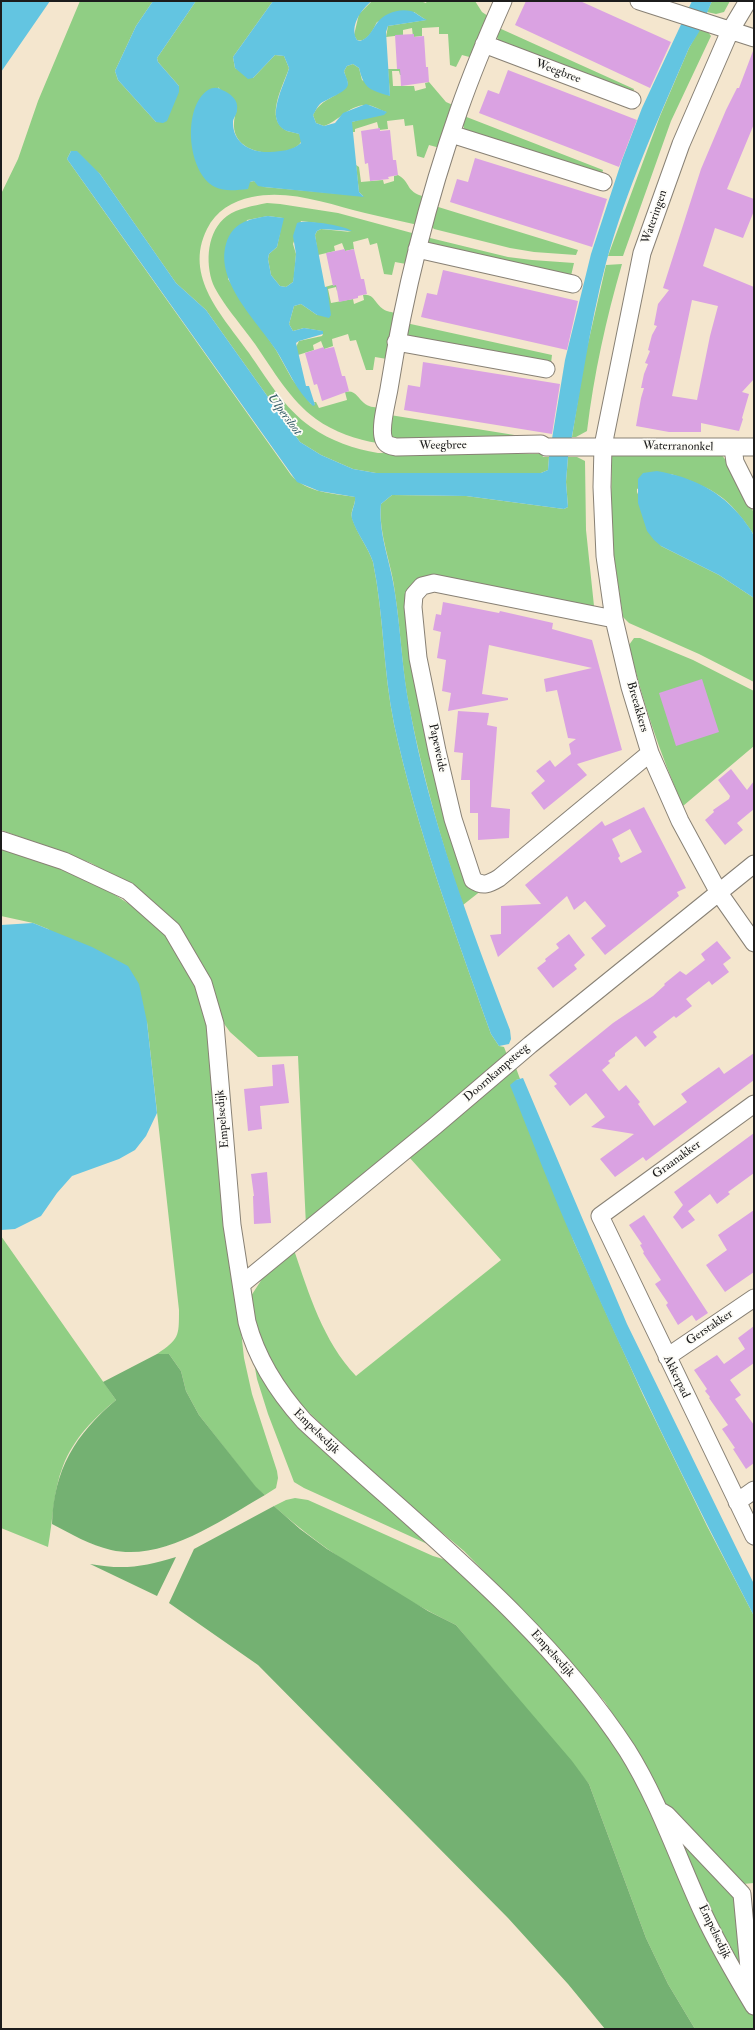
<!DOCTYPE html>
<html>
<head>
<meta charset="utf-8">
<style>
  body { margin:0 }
  #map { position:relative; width:755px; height:2030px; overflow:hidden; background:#f4e6ce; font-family:"IM FELL Double Pica",serif }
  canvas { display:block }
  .frame { position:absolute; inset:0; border:2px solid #1c1c1c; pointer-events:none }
</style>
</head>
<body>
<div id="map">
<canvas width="755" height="2030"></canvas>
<div class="frame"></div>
</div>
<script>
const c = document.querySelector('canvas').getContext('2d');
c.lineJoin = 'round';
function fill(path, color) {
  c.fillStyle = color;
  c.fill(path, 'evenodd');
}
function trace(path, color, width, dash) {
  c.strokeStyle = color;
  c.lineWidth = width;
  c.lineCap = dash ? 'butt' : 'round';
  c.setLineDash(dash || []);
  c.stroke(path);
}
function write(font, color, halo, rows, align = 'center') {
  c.font = font + ' "IM FELL Double Pica",serif';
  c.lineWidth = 3.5;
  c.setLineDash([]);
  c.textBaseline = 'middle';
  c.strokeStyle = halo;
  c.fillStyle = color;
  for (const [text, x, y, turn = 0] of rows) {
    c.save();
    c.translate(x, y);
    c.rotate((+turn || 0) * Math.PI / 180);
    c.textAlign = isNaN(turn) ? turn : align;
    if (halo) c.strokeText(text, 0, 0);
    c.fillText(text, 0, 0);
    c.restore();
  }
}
const green = new Path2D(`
  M80,1H153L136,26L115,71L118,80L156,122L179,86L158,62L157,58L196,1H273L233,57L235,68L253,78L275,55L284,56L289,68C284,85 263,119 287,131C291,132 296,133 299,134C301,137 302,139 301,142C292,159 218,161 237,109L218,87L250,182L254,181L264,187L363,196L359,192L356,165L359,167L361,182L383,180L384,184L394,181V176L398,175C412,183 404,191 425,197L418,225C400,221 382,217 365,213C329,204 289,189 252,197C232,201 216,211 207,229C183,277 223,316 249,353C267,379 284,408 311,427C331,441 354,449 378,453L542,454L543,457H549L548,470L541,473H376L353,469L321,455L300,442L206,310L176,283L100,174L71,151L67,159L291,475C307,493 332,493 355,497C356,505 350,510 352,518C357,534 368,547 373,562C384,616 383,671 394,724C417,831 455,932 491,1034L499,1046L504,1047L509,1060L306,1226L298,1056L258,1057L230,1032L217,1014L210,989L129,885L91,863L1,830V194L18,159L38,101Z
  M372,1H420L426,3L427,1H475L482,12L491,18L473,58L462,55L456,67L450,65L448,34H439V27L422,28V36L413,37L412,28L403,30V35L386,37L388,26L426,20L414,12L377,22C373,30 367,43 357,40L354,35L359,14Z
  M712,1H730L724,12L716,14L707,12Z
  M499,28L634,89L632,97L499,44L496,33Z
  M699,30L708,32L711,36L671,121L623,256H608L660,116L689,48Z
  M353,64L359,68L362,80L390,96L388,69H401L402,75H400L399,71H392L393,86H414L415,91L426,88L425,83L429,82L446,102L455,106L440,148L429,145L424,158L417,156L413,125L405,126L404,119L387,121L388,129L379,130L377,122L355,129V132H352V122L386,112C380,110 371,104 365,105C348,106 339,121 324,126L316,123L313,115C322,97 337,99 348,84L344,71L347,66Z
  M464,116L603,170L601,178L465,132L462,121Z
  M267,203L280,204L338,213L412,233L413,237L406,264L395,262L392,275L384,274L377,243L370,245L368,238L353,242L354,249L345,251L342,243L334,246L335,251L318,255L315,235L317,231L321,229L351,232L324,224L301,221L293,244L296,254L294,277L293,282L286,287L280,286L271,275L268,259L269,254L277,247L283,218L268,216L247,220L228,279L276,350L292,379L311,404L315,405L314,402H316L319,408L347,400L345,392C355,389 358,398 364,403C368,407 374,407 379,408L378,443C357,440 334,432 316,419C290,400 273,370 255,344C243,327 221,302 213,284C205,262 207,231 227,216C238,208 253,206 267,203Z
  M435,206L578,250L576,255L534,252L510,248L434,229L432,227Z
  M426,237L508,257L532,260L574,263L570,280L428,247Z
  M622,264C606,319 594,374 587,431L576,437H572L584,361L606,265Z
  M332,285H337L339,291H337L336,287L328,289L331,303L353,299L354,304L364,300L363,295C374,293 375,304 383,309C387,312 392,312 396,313L387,359L375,357L373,370H366L356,340L350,341L348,334L332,339L333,346L324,349L321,341L313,345L314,350L298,355L296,347L299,341L322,336L323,334L322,331L304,328L293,331L289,324L294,306L301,304L317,315L325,287Z
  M406,323L552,355L551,363L407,340Z
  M390,415L533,438L397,441L389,436Z
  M720,453L729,464L754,513V535C728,496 715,489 671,474L637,489V492L661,546L719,575L754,598V682L699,654L629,623L623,617L614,557L611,507L612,455Z
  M568,457H577L585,461L586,530L594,606L590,608L420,579L417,679L482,890L463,905C441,842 423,776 410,711C402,672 401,633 395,593C392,564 378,534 381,504L392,495L466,496L564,509L568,507L566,482Z
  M634,638H640L693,660L754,691V746L683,806C660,754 642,700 629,645Z
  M1,847C78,874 155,899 194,978C200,991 203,1007 207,1021L244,1358L252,1394L277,1471L278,1478L276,1488L265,1495L256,1488L199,1415L186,1391L181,1371L169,1354H157C179,1339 179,1337 179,1310L147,1022L48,929L33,923L1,916Z
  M516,1068L520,1079L516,1080L574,1242L643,1395L707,1526L754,1616V1883L743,1884L663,1803L641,1760L605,1702L553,1642L464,1551L401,1498L329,1432L290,1394L265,1350L250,1310L251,1296L262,1279L294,1250C309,1294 323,1341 356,1376L501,1260L409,1157Z
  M1,1236L116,1400C94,1418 74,1438 63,1466C53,1491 53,1521 48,1547L1,1528Z
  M253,1357L434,1547L304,1488L294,1482L268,1414L257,1379Z
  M295,1498L308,1500L433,1556L453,1562L508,1612L618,1745L754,2013V2029H695L668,1984L646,1938L589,1784L456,1625C392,1593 327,1554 274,1506L286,1500Z
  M673,1828L734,1894L747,1982L728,1950Z`);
const forest = new Path2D(`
  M157,1354H169L181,1371L186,1391L199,1415L256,1487L265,1495C221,1520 164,1562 111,1550C90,1545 71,1534 52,1524C54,1469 75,1435 116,1400L103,1382Z
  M274,1506L300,1529L327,1549L428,1611L456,1625L572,1761L589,1784L646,1938L668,1984L695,2029H605L568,1984L508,1918L258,1665L169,1603L194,1549Z
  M176,1557L157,1596L90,1564C123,1570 144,1567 176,1557Z`);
const water = new Path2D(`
  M1,1H50L1,72Z
  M153,1H196L157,58L158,62L179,86V92L167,121L163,123L156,122L118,80L115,71L136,26Z
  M273,1H372C361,9 349,27 357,40L360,41C370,37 371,31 377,23C384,13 399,8 411,11C415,12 422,18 427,20L388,26L386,32L390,96C370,90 364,89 359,68L353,64L347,66L344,71C345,75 348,80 348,84C348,92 326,99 320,104C317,107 315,112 313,115L316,123L324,126L335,123L343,113L366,104L387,112L384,115L352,122L359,192L364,197L264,187L258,186L254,181L250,182L248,189C237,190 225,192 215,187C187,173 182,107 208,90C213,87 218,87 222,90C230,93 239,100 237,110C237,114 234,117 233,121C232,143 251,153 270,152C282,151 291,151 301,143L299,134C295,133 291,132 287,131C263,121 285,84 289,68L284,56L275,55L253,78L248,79L235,68L233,57Z
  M692,1H712L699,32L689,48C659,118 626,189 606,263C589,327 581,392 568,457L566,482L568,507L564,509L466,496L392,495L381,504C378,534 391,563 395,593C401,632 402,671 410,710C430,820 470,925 510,1030L511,1039L509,1044L499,1046L491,1034C455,932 417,831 394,724C383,671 384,616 373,562C368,547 357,534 352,519C350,511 356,505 355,497L319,491L297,482L67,159L71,151H77L100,174L176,283L206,310L300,442L321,455L353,469L376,473H541L548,470L549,457L565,360L591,254L622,160L642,108Z
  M268,216L284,218L277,247L269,254L268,259L271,275L280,286L286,287L293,282L296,254L293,236L297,223C305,219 345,226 352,231L321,229L317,231L315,235L325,287H327L331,315L329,318L317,315L301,304L294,306L289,324L293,331L304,328L323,331V334L299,341L296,343L306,386H309L315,405L313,406C296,391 288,369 276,350C257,321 215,282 226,244C232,223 248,219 268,216Z
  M657,471C692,477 721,491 743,519C746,524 751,529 753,534C755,541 754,587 754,598L719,575L661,546L654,540L647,531L638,503V479L643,473Z
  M33,923L92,947L128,966L139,984L147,1022L157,1113L146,1136L135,1150L119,1159L72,1176L57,1193L41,1216L15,1229L1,1230V925Z
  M523,1078L627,1324L754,1584V1616C690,1493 629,1369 574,1242C551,1191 531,1137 510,1085L516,1080Z`);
const building = new Path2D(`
  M526,1H580L671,42L650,88L515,25Z
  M414,34V37L424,36L426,67H428L429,82L401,86L400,69H397L395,35Z
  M753,51L754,124L727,189L754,199V211L743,238L715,228L703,266L754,287V379L742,392L749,394L742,418L743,419L739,431L701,423V432H669L636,426L641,398L644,388H641L644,374L648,364L645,363L650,351L648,350L652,335L657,326L654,325L658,304L669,290L663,288L701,169L726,110L737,88H739ZM692,300L718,306L710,336L697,400L672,396Z
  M508,70L637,120L619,167L479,113L488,90L499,94Z
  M380,128V131L390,130L393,160H396L398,175L388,177L389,179L370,181L368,163L365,164L361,131Z
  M475,158L607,199L592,247L450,202L457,179L468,182Z
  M345,249V251L354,249L361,279H364L367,294L358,296V298L339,302L336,285L333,286L326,253Z
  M443,270L578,301L567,350L421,317L427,293L437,295Z
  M324,347V349L334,347L342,376H345L349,391L322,401L317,384L314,385L305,353Z
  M423,362L560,384L552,434L404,410L408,385L420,387Z
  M443,602L499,613L500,611L553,623L552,629L592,640L622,750L577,764L587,775L544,810L531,793L545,781L536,771L550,760L555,767L571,754L569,744L576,739L568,738L557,690L546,692L544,679L592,668L489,645L482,694L508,698V700L448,711L451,693L442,691L446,660L437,658L441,632L433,630L436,614L441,615Z
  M702,679L719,732L676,746L659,693Z
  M458,711L489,713L487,725L497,727L491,807L510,809L509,838L478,840V813H470V780H461L463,753L454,752Z
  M731,769L747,790L754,781V809L737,823L743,830L725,845L705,820L714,812L713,810L729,799L730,796L718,780Z
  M644,807L686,888L677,892L679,896L605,955L591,938L606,926L585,901L574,910L567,896L498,957L490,935L501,934V906L541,904L525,885L602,821L605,826ZM630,829L642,852L621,863L618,858L620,856L612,839Z
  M569,934L585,955L574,965L577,969L553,988L537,968L546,961L545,959L559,948L556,944Z
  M717,941L731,958L723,964L729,972L712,985L709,981L686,999L692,1006L676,1018L674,1016L653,1032L657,1037L645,1047L636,1036L615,1053V1056L608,1061L610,1063L602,1070L619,1091L626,1085L640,1102L638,1104L654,1126L687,1102L681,1094L719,1067L724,1074L754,1053V1080L646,1161L643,1157L615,1177L600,1159L634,1134L591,1127L605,1117L586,1093L570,1106L554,1086L557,1084L549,1075L613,1023L653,996L665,985L664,984L680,971L686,975L705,960L701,954Z
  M284,1064L289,1103L260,1106L262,1129L248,1131L244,1089L273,1086L272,1065Z
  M754,1133V1173L728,1192L730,1194L717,1204L710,1194L688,1211L695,1220L682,1229L673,1217L683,1205L674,1192Z
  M267,1172L271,1223L254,1224L253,1196H254L251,1174Z
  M754,1210V1272L725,1292L706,1265L727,1250L718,1235Z
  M644,1215L708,1313L696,1321L692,1315L678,1325L666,1305L668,1303L655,1284L661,1280L643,1253L644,1252L640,1245L642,1244L629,1225Z
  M754,1326V1363L730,1380L741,1395L735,1399L754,1425V1463L746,1469L733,1449L735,1448L722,1429L728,1425L709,1398L710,1397L705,1391L707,1389L694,1370L717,1355L724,1364L745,1349L738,1338Z`);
const minor = new Path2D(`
  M503,1C487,37 472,73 459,110C427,201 404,294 389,389C387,401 379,429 384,440C386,445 391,446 396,447L541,444L546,447H754
  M639,1L754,38
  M748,1L730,31L681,144L642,253L603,446L602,487L605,556L614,619L630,687L650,753L680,821L719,893L754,943
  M484,44L632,100
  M451,134L603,182
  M417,249L573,284
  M396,342L546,369
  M733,448L735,462L754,500
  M614,619L434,583L422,586L414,595L413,607L418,658L437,751L453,819L473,880C483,887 489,884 499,878L650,753
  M1,840L64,861L128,891L172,930L203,983L215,1024L232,1225L247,1322C257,1360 278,1392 304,1421C416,1526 542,1620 627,1750C659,1801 678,1859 703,1913C718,1945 736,1976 754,2006
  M754,1104L600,1216L754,1536
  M242,1284L435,1126L530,1045L754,864
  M667,1357L754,1298
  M737,1502L754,1490
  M662,1812L667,1815L742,1894L752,2000`);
const streetNames = [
  ["Weegbree",558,72,21],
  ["Wateringen",655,217,-71],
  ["Weegbree",443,446,-1],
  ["Waterranonkel",678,447,1],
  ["Breeakkers",637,707,74],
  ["Papeweide",437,748,78],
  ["Doornkampsteeg",497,1073,-41],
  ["Empelsedijk",223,1119,-95],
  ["Graanakker",677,1160,-36],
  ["Gerstakker",710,1328,-34],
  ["Akkerpad",676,1377,64],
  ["Empelsedijk",316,1432,44],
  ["Empelsedijk",552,1654,48],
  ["Empelsedijk",714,1932,64]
];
const waterNames = [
  ["Ulpersloot",284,415,53]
];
fill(green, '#90ce84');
fill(forest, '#74b172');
fill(water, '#63c5e1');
fill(building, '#daa2e2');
trace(minor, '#888175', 19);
trace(minor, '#fff', 17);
write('12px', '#1c1c1c', '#fdfcf7', streetNames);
write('italic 13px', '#38606b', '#fdfcf7', waterNames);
</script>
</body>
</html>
